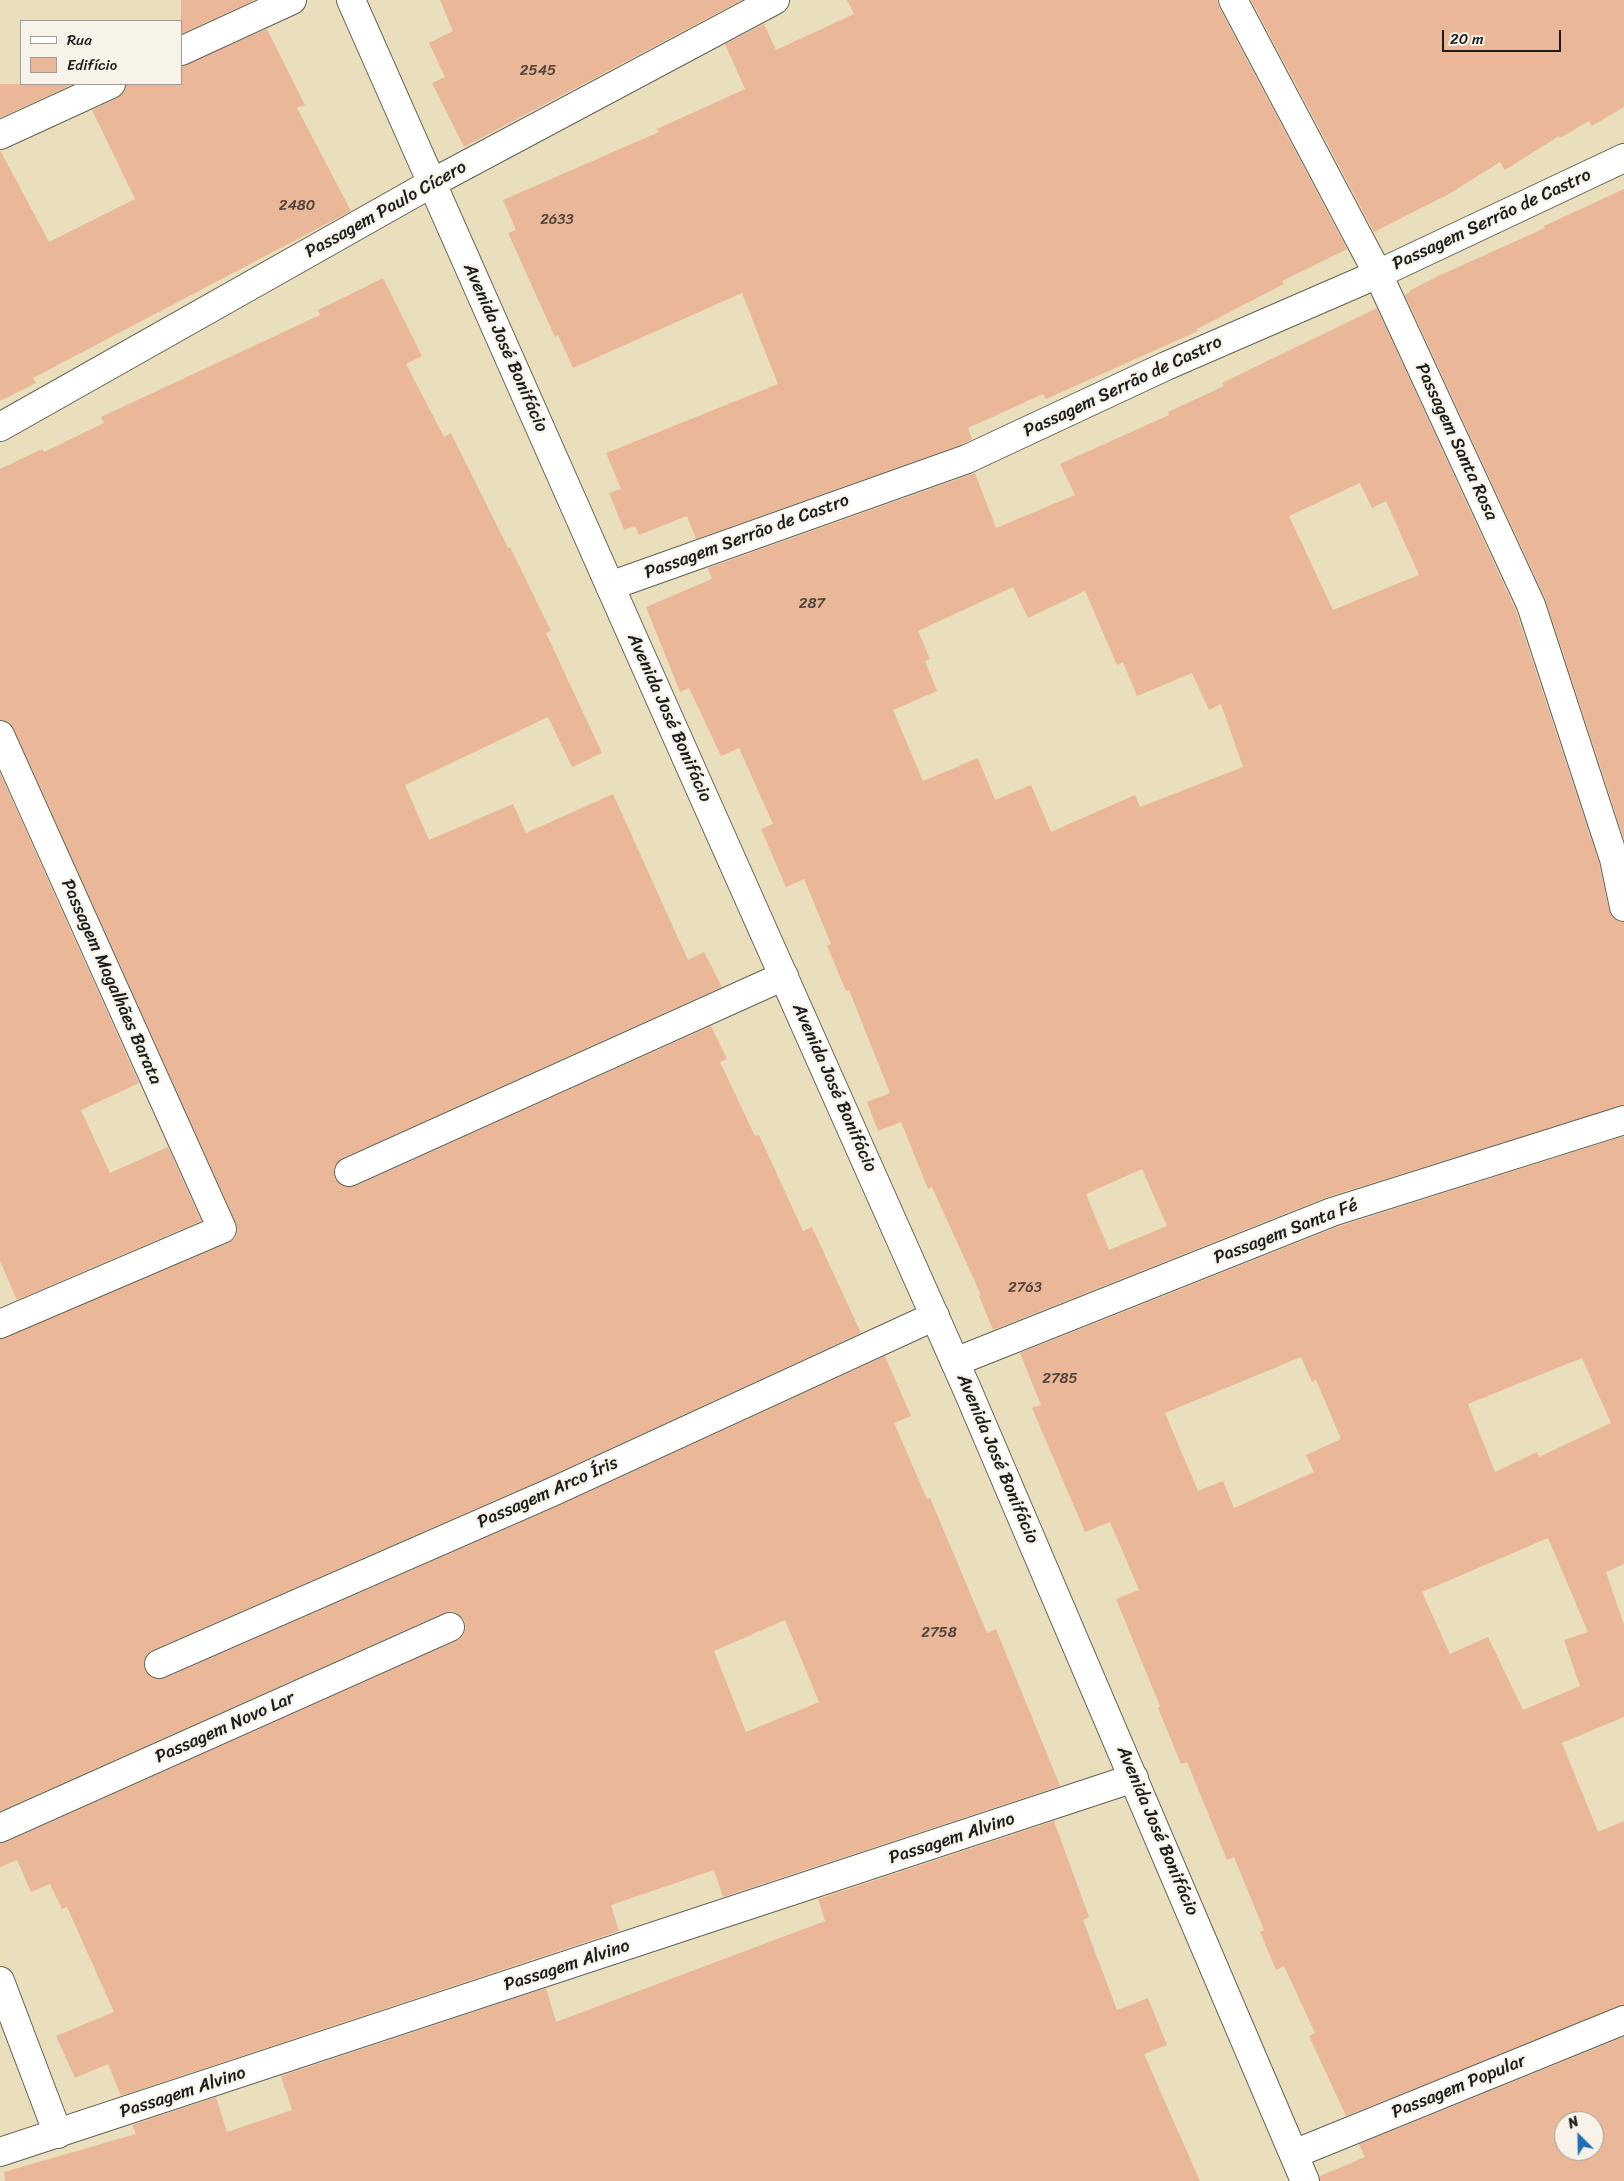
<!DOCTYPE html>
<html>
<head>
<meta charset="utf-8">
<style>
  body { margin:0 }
  #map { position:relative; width:1624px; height:2181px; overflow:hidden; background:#e9dfbc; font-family:Sriracha,sans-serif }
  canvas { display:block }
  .legend { position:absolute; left:20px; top:20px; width:162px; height:65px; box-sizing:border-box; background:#f7f3e8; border:1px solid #9f9d96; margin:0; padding:6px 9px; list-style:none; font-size:15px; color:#1c1c1c }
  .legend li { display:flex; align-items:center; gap:10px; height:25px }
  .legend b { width:25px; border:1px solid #9f9d96 }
  .north { position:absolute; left:1554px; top:2111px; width:50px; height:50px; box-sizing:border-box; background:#f7f3e8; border:1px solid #9f9d96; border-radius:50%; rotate:337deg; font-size:14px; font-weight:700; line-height:20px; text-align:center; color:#1c1c1c }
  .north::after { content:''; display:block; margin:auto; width:18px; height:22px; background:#1f6fb2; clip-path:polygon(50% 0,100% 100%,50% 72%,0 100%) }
  .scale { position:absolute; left:1442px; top:30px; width:119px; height:22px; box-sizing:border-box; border:2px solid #1c1c1c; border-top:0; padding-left:6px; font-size:15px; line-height:18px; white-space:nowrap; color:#1c1c1c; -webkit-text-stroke:4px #f7f3e8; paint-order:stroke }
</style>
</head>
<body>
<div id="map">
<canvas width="1624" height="2181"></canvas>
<ul class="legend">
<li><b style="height:6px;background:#fff"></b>Rua</li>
<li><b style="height:14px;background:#eab899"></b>Edifício</li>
</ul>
<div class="north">N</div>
<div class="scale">20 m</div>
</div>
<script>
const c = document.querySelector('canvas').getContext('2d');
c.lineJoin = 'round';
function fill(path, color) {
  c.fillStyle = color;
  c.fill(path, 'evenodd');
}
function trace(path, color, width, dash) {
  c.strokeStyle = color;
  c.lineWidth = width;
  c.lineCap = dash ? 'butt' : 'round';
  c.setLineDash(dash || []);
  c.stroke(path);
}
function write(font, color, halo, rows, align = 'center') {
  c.font = font + ' Sriracha,sans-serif';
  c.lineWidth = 4.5;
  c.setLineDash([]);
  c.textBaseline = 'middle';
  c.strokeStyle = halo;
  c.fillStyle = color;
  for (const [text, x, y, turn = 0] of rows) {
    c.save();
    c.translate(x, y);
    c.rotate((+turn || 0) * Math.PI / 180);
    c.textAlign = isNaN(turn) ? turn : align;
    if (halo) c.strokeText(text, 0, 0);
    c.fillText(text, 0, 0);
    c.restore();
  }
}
const building = new Path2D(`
  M181,0H253V1L181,34Z
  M440,0H742L464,147L432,83L445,77L429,43L453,31Z
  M847,0H1217L1219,7L1347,249L1282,281L1284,284L1197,329L1198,331L1046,399L1043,394L968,428L972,439L961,445L696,539L687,516L639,535L635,526L624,530L609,493L621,489L606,453L778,384L742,293L573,368L558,335L555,337L508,233L516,230L503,200L659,132L657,129L745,89L725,44L764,24L776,50L854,14Z
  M1251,0H1624V107L1592,126L1589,121L1560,138L1559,136L1505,170L1500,162L1449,194L1374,232Z
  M267,29L305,105L297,108L351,211L33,378L36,383L0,401V150L49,242L135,199L92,110L118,98L124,93L126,84H181V66Z
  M0,84H74L0,118Z
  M1624,189V839L1545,598L1405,295L1410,292L1409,291L1438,276L1545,228L1544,226Z
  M383,278L422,356L406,364L444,437L451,433L508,548L510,547L551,631L546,633L602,753L572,767L548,717L405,785L429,840L513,804L526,833L613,794L688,960L704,952L722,987L343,1158L337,1163L334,1170L335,1179L340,1184L347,1187L355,1186L711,1026L727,1059L720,1062L755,1136L759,1135L803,1231L812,1227L861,1333L544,1479L153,1650L147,1654L144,1662L145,1671L149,1676L157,1679L165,1678L556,1507L885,1356L911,1416L894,1423L927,1499L930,1498L987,1633L996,1629L1060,1786L723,1897L714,1870L611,1905L619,1931L121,2096L108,2064L75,2078L56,2036L114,2012L67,1907L62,1909L50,1884L31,1892L17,1860L0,1867V1843L6,1842L456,1641L463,1636L466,1628L464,1620L459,1614L451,1611L444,1613L0,1811V1339L228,1243L235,1238L238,1230L236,1223L14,729L9,722L0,720V469L42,449L44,452L104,423L101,417L320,315L318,310ZM785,1620L819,1702L746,1732L714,1651Z
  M1377,308L1516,611L1599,863L1609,910L1613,918L1624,922V1105L1327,1197L993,1330L979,1296L981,1295L932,1187L928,1189L901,1122L878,1131L867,1102L890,1093L849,990L846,991L827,946L831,944L804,879L786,887L761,829L773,824L739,748L721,756L689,688L680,692L646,607L712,579L708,568L975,473L996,528L1075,495L1060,464L1169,415L1168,412L1224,386L1222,383ZM1360,483L1372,508L1386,501L1419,575L1333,610L1289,516ZM1013,587L1028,618L1085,591L1117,665L1123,662L1137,696L1192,673L1209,710L1221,704L1243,767L1140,807L1135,795L1051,832L1031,785L995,800L978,758L923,781L893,710L937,691L925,661L930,659L918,631ZM1142,1169L1167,1226L1109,1250L1086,1194Z
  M0,773L139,1083L81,1110L110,1173L168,1147L201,1221L17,1300L0,1261Z
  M1624,1136V1564L1606,1572L1624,1625V1717L1562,1743L1598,1832L1624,1821V2005L1346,2116L1309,2036L1315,2033L1284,1966L1276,1970L1260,1932L1264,1930L1234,1857L1227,1860L1187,1762L1181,1764L1158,1708L1160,1706L1116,1599L1139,1590L1110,1522L1085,1532L1032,1408L1041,1405L1020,1353L1337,1227ZM1301,1357L1312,1382L1316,1380L1341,1439L1306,1455L1314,1472L1234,1508L1223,1481L1198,1491L1165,1413ZM1582,1358L1611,1423L1539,1457L1537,1452L1495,1472L1468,1404ZM1548,1538L1588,1632L1564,1640L1580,1686L1523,1710L1488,1637L1450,1654L1422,1592Z
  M1054,1821L1089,1917L1083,1920L1117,2010L1148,1998L1167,2045L1144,2054L1200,2181H5L4,2172L136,2134L132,2125L216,2097L227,2132L292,2110L281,2076L546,1988L556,2022L825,1921L818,1899Z
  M1624,2037V2181H1320V2176L1365,2157L1359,2144ZM1564,2121H1594V2151H1564Z`);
const minor = new Path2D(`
  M1233,0L1378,274L1531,605L1614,859L1624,907
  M181,51L292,0
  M0,135L111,84
  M0,427L432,183L775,0
  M610,586L967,459L1166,366L1378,274L1624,158
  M0,735L222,1229L0,1324
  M349,1172L784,976
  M955,1362L1332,1212L1624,1120
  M159,1664L550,1493L935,1316
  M0,1828L450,1627
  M0,1981L58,2134
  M0,2152L1134,1778
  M1294,2154L1624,2020`);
const secondary = new Path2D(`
  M351,0L610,586L967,1389L1305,2181`);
const numberNames = [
  ["2545",538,71],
  ["2480",297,206],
  ["2633",557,220],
  ["287",812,604],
  ["2763",1025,1288],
  ["2785",1060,1379],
  ["2758",939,1633]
];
const streetNames = [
  ["Passagem Paulo Cícero",386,210,-29],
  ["Passagem Serrão de Castro",1492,220,-25],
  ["Avenida José Bonifácio",505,348,66],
  ["Passagem Serrão de Castro",1123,387,-25],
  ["Passagem Santa Rosa",1456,442,65],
  ["Passagem Serrão de Castro",747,537,-20],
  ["Avenida José Bonifácio",669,718,66],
  ["Passagem Magalhães Barata",111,982,66],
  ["Avenida José Bonifácio",834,1088,66],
  ["Passagem Santa Fé",1286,1232,-21],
  ["Avenida José Bonifácio",997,1459,67],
  ["Passagem Arco Íris",548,1493,-24],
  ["Passagem Novo Lar",225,1728,-24],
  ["Avenida José Bonifácio",1157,1831,67],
  ["Passagem Alvino",952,1839,-18],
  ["Passagem Alvino",567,1966,-18],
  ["Passagem Popular",1459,2087,-22],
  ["Passagem Alvino",183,2093,-18]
];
fill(building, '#eab899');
trace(minor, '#646054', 30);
trace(secondary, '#646054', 30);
trace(minor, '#fff', 28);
trace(secondary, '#fff', 28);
write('15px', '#50433b', null, numberNames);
write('18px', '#1c1c1c', '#f7f3e8', streetNames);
</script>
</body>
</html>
